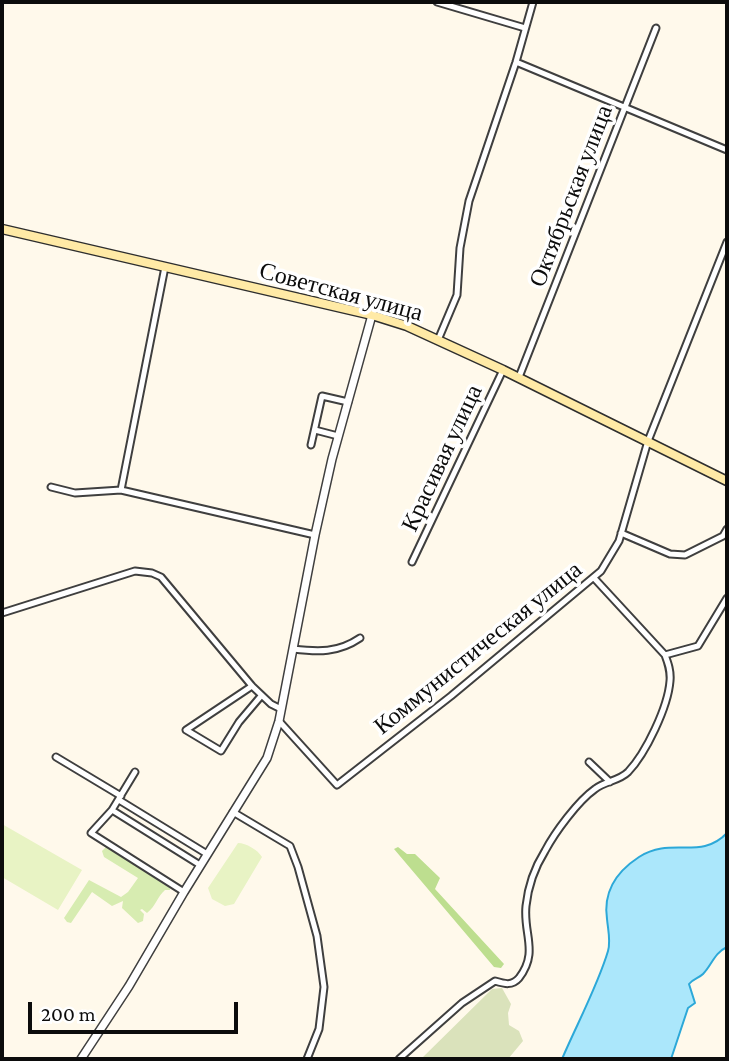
<!DOCTYPE html>
<html>
<head>
<meta charset="utf-8">
<style>
  body { margin:0 }
  #map { position:relative; width:729px; height:1061px; overflow:hidden; background:#fff9eb; font-family:"Crimson Pro",serif }
  canvas { display:block }
  .frame { position:absolute; inset:0; border:4px solid #0c0c0c; pointer-events:none }
  .scale { position:absolute; left:28px; top:1002px; width:210px; height:32px; box-sizing:border-box; border:4px solid #0c0c0c; border-top:0; padding-left:9px; font-size:21px; line-height:24px; white-space:nowrap; color:#0c0c0c; -webkit-text-stroke:5px #fff; paint-order:stroke }
</style>
</head>
<body>
<div id="map">
<canvas width="729" height="1061"></canvas>
<div class="frame"></div>
<div class="scale">200 m</div>
</div>
<script>
const c = document.querySelector('canvas').getContext('2d');
c.lineJoin = 'round';
function fill(path, color) {
  c.fillStyle = color;
  c.fill(path, 'evenodd');
}
function trace(path, color, width, dash) {
  c.strokeStyle = color;
  c.lineWidth = width;
  c.lineCap = dash ? 'butt' : 'round';
  c.setLineDash(dash || []);
  c.stroke(path);
}
function write(font, color, halo, rows, align = 'center') {
  c.font = font + ' "Crimson Pro",serif';
  c.lineWidth = 7;
  c.setLineDash([]);
  c.textBaseline = 'middle';
  c.strokeStyle = halo;
  c.fillStyle = color;
  for (const [text, x, y, turn = 0] of rows) {
    c.save();
    c.translate(x, y);
    c.rotate((+turn || 0) * Math.PI / 180);
    c.textAlign = isNaN(turn) ? turn : align;
    if (halo) c.strokeText(text, 0, 0);
    c.fillText(text, 0, 0);
    c.restore();
  }
}
const green = new Path2D(`
  M106,847L170,888V890H165C157,897 156,906 147,913L142,909L140,910L144,914L143,921L138,923L122,908L123,901L112,906L92,892L71,923L67,922L64,918L89,880L121,897L128,892L138,878L104,857L102,851Z`);
const forest = new Path2D(`
  M398,847L407,854H415L440,878L435,889L504,964L501,968L494,967L394,849Z`);
const cemetery = new Path2D(`
  M502,988L511,1004L508,1013L509,1025L519,1031L523,1041L508,1059H421L492,989Z`);
const pitch = new Path2D(`
  M2,824L82,870L58,910L2,877Z
  M238,843C246,843 258,850 262,857L234,904L225,906L212,899L208,888Z`);
const water = new Path2D(`
  M727,833V947C714,953 712,965 703,974C699,978 693,979 689,984L695,1003L688,1008L671,1059H562C576,1026 598,985 608,951C611,941 608,930 607,919C603,892 616,872 639,857C672,836 700,861 727,833Z`);
const minor = new Path2D(`
  M437,2L525,28
  M516,62L727,150
  M438,340L457,295L460,248L469,201L516,62L533,2
  M519,377L656,28
  M315,430L338,436
  M311,445L322,396L348,402
  M51,487L75,493L121,490L315,535
  M121,490L165,267
  M621,533L670,554L685,555L723,536L727,529
  M412,562L503,370
  M2,613L135,571L152,573L161,577L252,686L271,704L281,709
  M293,649C318,652 338,653 360,638
  M665,655L698,646L727,598
  M252,686L186,730L221,751L239,722L261,696
  M279,721L337,785L451,696L601,571L619,541L648,441L727,242
  M56,757L121,796
  M589,762L610,782
  M119,800L207,854
  M112,810L135,772
  M233,812L290,846L298,867L317,936L324,987L319,1029L307,1059
  M184,892L91,833L112,810L200,865
  M399,1059L462,1003L495,981C505,984 512,986 519,978C539,952 523,934 526,906C528,887 535,867 545,851C555,832 578,801 595,789C605,781 619,781 628,772C646,753 668,707 670,681C671,671 668,663 665,655L594,578`);
const tertiary = new Path2D(`
  M81,1059L129,986L184,892L267,758L279,721L315,535L332,459L372,315`);
const secondary = new Path2D(`
  M2,229L372,315L407,326L503,370L727,481`);
const streetNames = [
  ["Октябрьская улица",571,196,-69],
  ["Советская улица",341,292,15],
  ["Красивая улица",442,458,-65],
  ["Коммунистическая улица",478,648,-39]
];
fill(green, '#d7ecb1');
fill(forest, '#bdde8f');
fill(cemetery, '#dae2bb');
fill(pitch, '#e8f3c4');
fill(water, '#abe7fb');
trace(water, '#2ca8d8', 2);
trace(minor, '#3f3f3f', 9);
trace(tertiary, '#3f3f3f', 10);
trace(secondary, '#2e2e2e', 11);
trace(minor, '#fff', 5);
trace(tertiary, '#fff', 7);
trace(secondary, '#ffeaa6', 8);
write('24px', '#0c0c0c', '#fff', streetNames);
</script>
</body>
</html>
